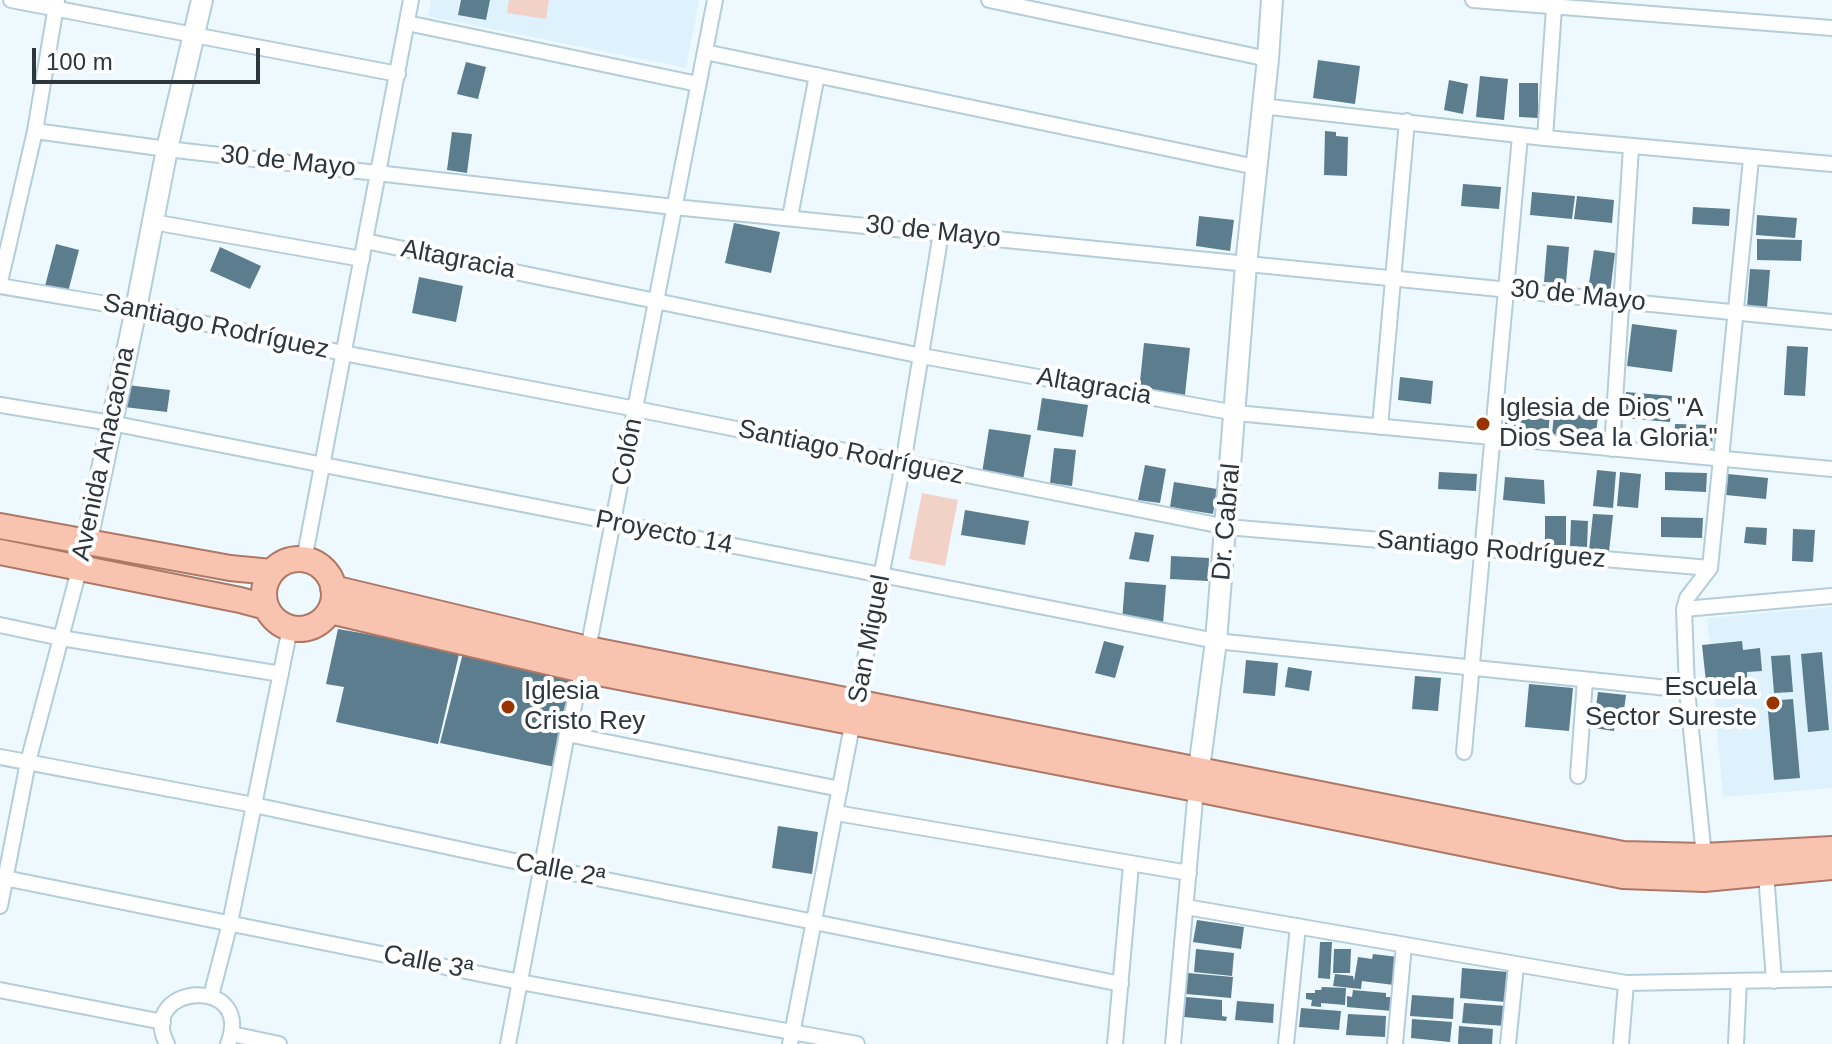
<!DOCTYPE html>
<html>
<head>
<meta charset="utf-8">
<style>
  body { margin:0 }
  #map { position:relative; width:1832px; height:1044px; overflow:hidden; background:#eef9ff; font-family:Helvetica,sans-serif }
  canvas { display:block }
  .scale { position:absolute; left:32px; top:48px; width:228px; height:36px; box-sizing:border-box; border:4px solid #2c363c; border-top:0; padding-left:10px; font-size:24px; line-height:28px; white-space:nowrap; color:#2c363c; -webkit-text-stroke:6px #fff; paint-order:stroke }
</style>
</head>
<body>
<div id="map">
<canvas width="1832" height="1044"></canvas>
<div class="scale">100 m</div>
</div>
<script>
const c = document.querySelector('canvas').getContext('2d');
c.lineJoin = 'round';
function fill(path, color) {
  c.fillStyle = color;
  c.fill(path, 'evenodd');
}
function trace(path, color, width, dash) {
  c.strokeStyle = color;
  c.lineWidth = width;
  c.lineCap = dash ? 'butt' : 'round';
  c.setLineDash(dash || []);
  c.stroke(path);
}
function write(font, color, halo, rows, align = 'center') {
  c.font = font + ' Helvetica,sans-serif';
  c.lineWidth = 8;
  c.setLineDash([]);
  c.textBaseline = 'middle';
  c.strokeStyle = halo;
  c.fillStyle = color;
  for (const [text, x, y, turn = 0] of rows) {
    c.save();
    c.translate(x, y);
    c.rotate((+turn || 0) * Math.PI / 180);
    c.textAlign = isNaN(turn) ? turn : align;
    if (halo) c.strokeText(text, 0, 0);
    c.fillText(text, 0, 0);
    c.restore();
  }
}
const built = new Path2D(`
  M431,0H699L686,68L428,16Z
  M1832,607V788L1723,797L1707,618Z`);
const green = new Path2D(`
  M509,0H549L546,19L507,13Z
  M922,493L958,500L945,566L909,559Z`);
const building = new Path2D(`
  M461,0H490L486,20L458,15Z
  M1318,60L1360,66L1355,104L1313,98Z
  M466,62L486,67L478,99L457,94Z
  M1480,76L1508,79L1504,120L1476,117Z
  M1449,80L1468,84L1463,114L1444,110Z
  M1519,83H1538V118L1519,117Z
  M1325,131L1336,132V136L1348,137L1347,176L1324,175Z
  M452,132L472,134L467,173L447,170Z
  M1463,184L1501,187L1499,209L1461,206Z
  M1532,192L1575,196L1572,219L1530,215Z
  M1577,196L1614,200L1612,223L1574,219Z
  M1693,207L1730,209L1729,226L1692,224Z
  M1757,215L1797,218L1795,238L1756,235Z
  M1199,216L1234,220L1230,251L1196,246Z
  M734,223L780,232L771,273L725,263Z
  M1757,239L1802,240L1801,261L1757,260Z
  M56,244L79,250L68,292L45,286Z
  M1547,245L1569,247L1566,283L1544,282Z
  M220,247L261,266L250,289L210,271Z
  M1594,250L1615,253L1610,293L1588,290Z
  M1750,269L1770,270L1767,308L1747,307Z
  M419,277L463,286L456,322L412,313Z
  M1632,324L1677,330L1672,372L1627,366Z
  M1144,343L1190,348L1185,395L1139,391Z
  M1787,346L1808,347L1805,396L1784,395Z
  M1400,377L1433,381L1431,404L1398,400Z
  M127,385L170,390L167,412L124,407Z
  M1626,392L1672,396L1670,422L1624,418Z
  M1042,398L1088,405L1083,437L1037,430Z
  M1507,407L1550,411L1548,438L1504,433Z
  M1554,413L1598,417L1595,440L1552,435Z
  M1675,424L1713,425L1712,449L1674,448Z
  M989,429L1031,435L1023,480L982,473Z
  M1054,448L1076,450L1072,486L1050,483Z
  M1145,465L1166,469L1160,503L1138,500Z
  M1597,470L1616,472L1613,508L1593,506Z
  M1439,472L1477,474L1476,491L1438,489Z
  M1620,472L1641,474L1638,508L1617,506Z
  M1665,472L1707,473L1706,492L1665,490Z
  M1728,474L1768,478L1766,499L1726,495Z
  M1505,477L1544,480L1545,504L1503,500Z
  M1174,482L1217,489L1213,514L1170,507Z
  M965,510L1029,521L1025,545L961,535Z
  M1593,514L1613,515L1609,552L1589,550Z
  M1545,516H1566V545H1545Z
  M1661,517L1703,518L1702,538L1661,537Z
  M1571,520L1588,521L1587,547L1570,546Z
  M1746,527L1767,528L1766,545L1744,543Z
  M1793,529L1815,530L1813,562L1792,561Z
  M1135,532L1154,535L1149,562L1129,559Z
  M1171,556L1209,558L1208,581L1170,579Z
  M1125,582L1166,585L1163,624L1122,621Z
  M338,629L460,650L438,744L336,722L344,687L326,684Z
  M1104,641L1124,646L1115,678L1095,673Z
  M1742,641L1743,650L1760,648L1762,671L1747,672V678L1706,682L1702,645Z
  M464,649L574,671L555,767L440,743Z
  M1822,652L1829,730L1808,732L1801,654Z
  M1790,655L1793,692L1774,693L1771,656Z
  M1246,660L1278,663L1275,696L1243,693Z
  M1288,667L1312,671L1309,691L1285,687Z
  M1415,676L1441,678L1438,711L1412,709Z
  M1529,684L1573,688L1569,731L1525,727Z
  M1598,692L1626,695L1624,710L1616,709L1614,731L1593,728Z
  M1793,699L1800,778L1774,780L1767,701Z
  M778,826L818,832L812,874L772,868Z
  M1197,920L1244,927L1241,949L1193,942Z
  M1320,942H1332L1330,979L1318,978Z
  M1196,949L1234,953L1232,976L1194,972Z
  M1334,949H1351L1350,973H1333Z
  M1373,954L1398,957L1394,985L1362,981L1361,989L1333,986L1335,974L1353,976L1354,981L1358,957L1372,959Z
  M1462,968L1508,972L1505,1002L1460,998Z
  M1188,973L1233,977L1231,998L1186,994Z
  M1322,987L1346,988L1345,1005L1321,1003V1007L1311,1006L1312,1000L1306,999V993H1315V990H1321Z
  M1353,990L1386,993V997H1393L1392,1011L1347,1007V996L1352,997Z
  M1412,995L1454,998L1453,1019L1410,1016Z
  M1186,997L1222,1000V1016L1227,1017L1226,1021L1184,1017Z
  M1237,1001L1274,1004L1273,1023L1235,1020Z
  M1464,1003L1507,1006L1506,1026L1462,1023Z
  M1301,1008L1341,1011L1339,1030L1299,1027Z
  M1348,1014L1386,1016L1385,1037L1346,1035Z
  M1412,1019L1452,1022L1450,1042L1411,1038Z
  M1459,1026L1493,1029L1492,1044H1458Z`);
const street = new Path2D(`
  M11,0L398,74
  M989,0L1268,59
  M1473,0L1832,28
  M407,23L698,84
  M705,52L1256,167
  M1261,106L1545,138L1832,164
  M35,131L167,149L674,207L1832,322
  M1545,138L1554,8
  M790,217L817,75
  M153,222L362,259
  M365,241L922,356L1236,413L1832,469
  M0,282L35,131L57,0
  M0,286L136,309L343,353L636,409L1227,527L1710,568
  M0,405L111,423L1216,641L1687,690
  M1380,427L1407,121
  M1612,449L1631,147
  M304,560L411,0
  M1684,609L1832,596
  M0,625L61,638L281,674
  M567,734L840,789
  M1464,752L1520,136
  M0,757L254,805L542,867L1121,984
  M1578,776L1585,680
  M836,813L1189,873
  M1704,856L1687,690L1684,609L1687,598L1710,568L1751,159
  M1766,873L1774,981
  M0,877L520,982L857,1044
  M0,906L28,762L87,540
  M1186,907L1626,983L1832,979
  M0,990L163,1022
  M211,996L230,923L290,628
  M232,1034L279,1044
  M167,1044C136,984 255,974 228,1044
  M508,1044L567,734L588,649L715,0
  M790,1044L903,464L941,233
  M1115,1044L1131,865
  M1173,1044L1196,789
  M1286,1044L1298,926
  M1395,1044L1404,945
  M1508,1044L1516,966
  M1621,1044L1626,983
  M1736,1044L1739,981`);
const secondary = new Path2D(`
  M87,540L136,309L167,149L202,0
  M1197,784L1216,641L1246,265L1268,59L1272,0`);
const primary = new Path2D(`
  M0,526L230,568L271,572
  M0,552L240,600L266,607
  M264 594a35 35 0 1 1 70 0a35 35 0 1 1-70 0Z
  M333,588L588,649L1623,854L1704,856L1832,849
  M330,611L583,670L1196,789L1623,876L1704,879L1832,867`);
const markers = [
  [1483,424,8,"#993401"],
  [1773,703,8,"#993401"],
  [508,707,8,"#993401"]
];
const streetNames = [
  ["30 de Mayo",288,162,6],
  ["30 de Mayo",933,232,6],
  ["Altagracia",458,260,11],
  ["30 de Mayo",1578,296,6],
  ["Santiago Rodríguez",216,327,12],
  ["Altagracia",1094,387,10],
  ["Colón",628,452,-79],
  ["Santiago Rodríguez",851,453,12],
  ["Avenida Anacaona",104,454,-78],
  ["Dr. Cabral",1227,522,-85],
  ["Proyecto 14",664,533,11],
  ["Santiago Rodríguez",1491,550,5],
  ["San Miguel",870,639,-79],
  ["Calle 2ª",560,871,11],
  ["Calle 3ª",428,963,11]
];
const poiNames = [
  ["Iglesia de Dios \"A",1499,409],
  ["Dios Sea la Gloria\"",1499,439],
  ["Escuela",1757,688,"right"],
  ["Sector Sureste",1757,718,"right"],
  ["Iglesia",524,692],
  ["Cristo Rey",524,722]
];
fill(built, '#ddf2fd');
fill(green, '#f2d2c7');
fill(building, '#5c7d8d');
trace(street, '#b3cdda', 18);
trace(secondary, '#b3cdda', 24);
trace(primary, '#ae7866', 28);
trace(street, '#fff', 14);
trace(secondary, '#fff', 20);
trace(primary, '#f8c4b0', 24);
for (const [x, y, r, color] of markers) {
  const dot = new Path2D();
  dot.arc(x, y, r, 0, 2 * Math.PI);
  c.fillStyle = color;
  c.fill(dot);
  trace(dot, '#fff', 3);
}
write('26px', '#2c363c', '#fff', streetNames);
write('26px', '#2c363c', '#fff', poiNames, 'left');
</script>
</body>
</html>
